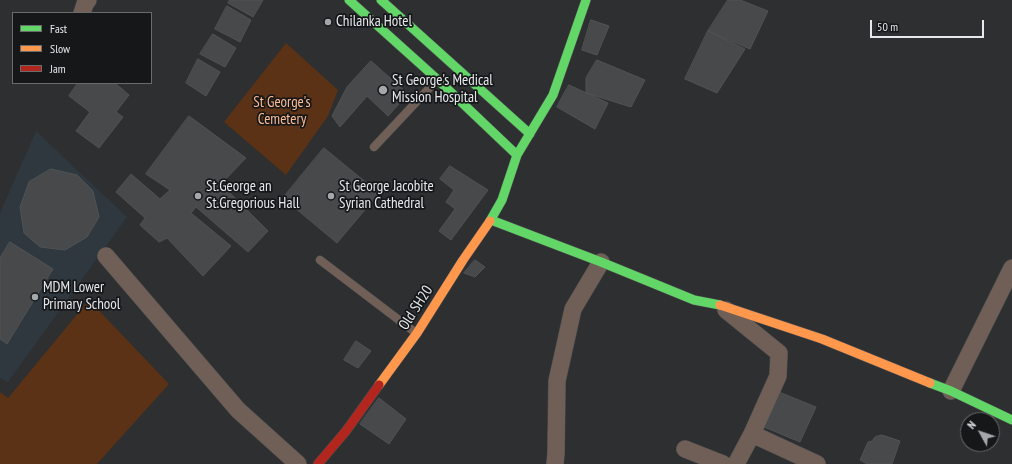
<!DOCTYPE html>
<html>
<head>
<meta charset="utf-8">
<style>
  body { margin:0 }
  #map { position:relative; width:1012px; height:464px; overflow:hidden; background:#2d2f31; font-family:"PT Sans Narrow",sans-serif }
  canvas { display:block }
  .legend { position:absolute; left:12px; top:12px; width:140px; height:72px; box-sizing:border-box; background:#151719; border:1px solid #696b6d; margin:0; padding:5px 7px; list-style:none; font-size:12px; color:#e6e9eb }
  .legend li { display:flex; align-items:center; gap:8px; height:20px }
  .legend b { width:20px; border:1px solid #696b6d }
  .north { position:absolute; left:960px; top:412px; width:40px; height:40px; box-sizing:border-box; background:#151719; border:1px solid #696b6d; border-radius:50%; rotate:310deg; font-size:11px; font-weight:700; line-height:16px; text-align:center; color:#e6e9eb }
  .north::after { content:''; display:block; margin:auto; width:14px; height:18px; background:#a5a8aa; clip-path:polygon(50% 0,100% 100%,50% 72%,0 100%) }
  .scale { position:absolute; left:870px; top:20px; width:114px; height:18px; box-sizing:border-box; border:2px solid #e6e9eb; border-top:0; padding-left:5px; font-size:12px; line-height:14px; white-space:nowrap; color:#e6e9eb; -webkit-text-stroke:3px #151719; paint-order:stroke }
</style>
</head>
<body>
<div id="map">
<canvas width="1012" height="464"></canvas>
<ul class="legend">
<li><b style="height:5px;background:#63d668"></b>Fast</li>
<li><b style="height:5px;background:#ff974d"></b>Slow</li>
<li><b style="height:5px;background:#b3261e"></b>Jam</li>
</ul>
<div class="north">N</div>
<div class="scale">50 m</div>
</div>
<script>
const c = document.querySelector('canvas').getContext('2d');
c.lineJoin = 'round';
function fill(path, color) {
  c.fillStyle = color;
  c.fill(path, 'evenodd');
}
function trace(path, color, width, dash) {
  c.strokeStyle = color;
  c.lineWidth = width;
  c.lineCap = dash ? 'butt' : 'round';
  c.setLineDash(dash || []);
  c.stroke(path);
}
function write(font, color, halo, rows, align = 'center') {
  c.font = font + ' "PT Sans Narrow",sans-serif';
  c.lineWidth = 3.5;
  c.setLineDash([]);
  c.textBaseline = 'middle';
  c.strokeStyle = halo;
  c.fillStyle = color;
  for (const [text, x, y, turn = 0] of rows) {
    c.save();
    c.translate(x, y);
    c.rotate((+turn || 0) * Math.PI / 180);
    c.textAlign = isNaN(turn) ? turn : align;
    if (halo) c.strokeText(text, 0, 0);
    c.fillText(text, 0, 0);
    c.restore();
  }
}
const built = new Path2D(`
  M36,131L127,217L8,382L0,378V213Z`);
const green = new Path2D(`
  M286,43L338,90L328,116L286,175L224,122Z
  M89,300L169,384L97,464H0V392L8,398Z`);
const building = new Path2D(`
  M230,0H263L253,17L228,3Z
  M728,0H740L768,11L750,49L708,31Z
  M227,6L251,20L240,42L215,29Z
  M591,20L609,26L597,55L582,50Z
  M708,31L745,49L717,93L685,79Z
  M213,34L236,48L225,67L200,54Z
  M198,59L220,72L206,96L186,83Z
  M597,60L645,80L631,107L586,93V78Z
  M371,61L408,94L388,116L367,96L340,127L332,116L347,87Z
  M78,83H115L129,95L116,112L123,117L99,148L76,131L90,112L69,96Z
  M569,85L608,103L595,129L557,107Z
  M189,116L246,158L221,184L268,231L248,252L196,207L191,213L231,246L203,276L167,238L159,242L140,225L145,218L116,192L131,174L160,199L170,190L146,174Z
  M324,148L379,193L337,243L283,198Z
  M450,166L488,190L451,240L439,231L455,209L446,202L454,190L440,179Z
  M51,169L77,175L93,191L99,217L87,237L65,250L40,247L24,233L20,207L29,182Z
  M10,242L53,269L7,344L0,339V258Z
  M475,260L485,267L475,277L464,273Z
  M356,341L371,351L358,368L344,360Z
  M779,392L816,407L800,442L764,427Z
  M379,398L406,419L389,444L360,424Z
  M882,435L900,441L892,464H867L860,460L868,442L872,441L875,437Z`);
const lane = new Path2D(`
  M374,147L437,80
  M320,260L416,333`);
const street = new Path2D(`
  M82,13L85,4L88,0
  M106,256L238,410L298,464
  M726,310L779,353L778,376L752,434L736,464
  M951,391L1012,268
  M752,434L817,464
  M685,449L723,464
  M555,464L556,453L557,381L573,309L601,262`);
const fast = new Path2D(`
  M349,0L437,79L517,155L553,95L586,0
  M381,0L530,134
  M491,220L601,262L694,300L720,305
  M490,221L502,200L517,155
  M930,383L951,391L1012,420`);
const slow = new Path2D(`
  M720,305L822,339L930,383
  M379,385L417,333L463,260L490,221`);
const jam = new Path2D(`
  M318,464L346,431L379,385`);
const markers = [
  [328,22,4,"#a5a8aa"],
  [383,90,5,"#a5a8aa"],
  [198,196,4,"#a5a8aa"],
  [331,196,4,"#a5a8aa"],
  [35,297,4,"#a5a8aa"]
];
const poiNames = [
  ["Chilanka Hotel",336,22],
  ["St George's Medical",392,81],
  ["Mission Hospital",392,98],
  ["St.George an",206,187],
  ["St.Gregorious Hall",206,204],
  ["St George Jacobite",339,187],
  ["Syrian Cathedral",339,204],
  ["MDM Lower",43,288],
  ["Primary School",43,305]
];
const parkNames = [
  ["St George's",282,103],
  ["Cemetery",282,120]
];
const streetNames = [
  ["Old SH20",416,308,-57]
];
fill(built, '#2f383e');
fill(green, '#5b3215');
fill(building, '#47494b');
trace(building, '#505253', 1);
trace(lane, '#4b4d4e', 9);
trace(street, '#4b4d4e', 18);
trace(fast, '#4b4d4e', 10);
trace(slow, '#4b4d4e', 10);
trace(jam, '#4b4d4e', 10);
trace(lane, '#6f5f56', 8);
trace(street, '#6f5f56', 17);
trace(fast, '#63d668', 9);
trace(slow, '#ff974d', 9);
trace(jam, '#b3261e', 9);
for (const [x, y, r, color] of markers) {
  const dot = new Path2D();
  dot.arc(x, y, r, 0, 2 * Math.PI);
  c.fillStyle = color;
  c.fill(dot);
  trace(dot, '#151719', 1.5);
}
write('15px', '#e6e9eb', '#151719', poiNames, 'left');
write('15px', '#febb94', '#151719', parkNames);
write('15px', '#e6e9eb', '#151719', streetNames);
</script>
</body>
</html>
